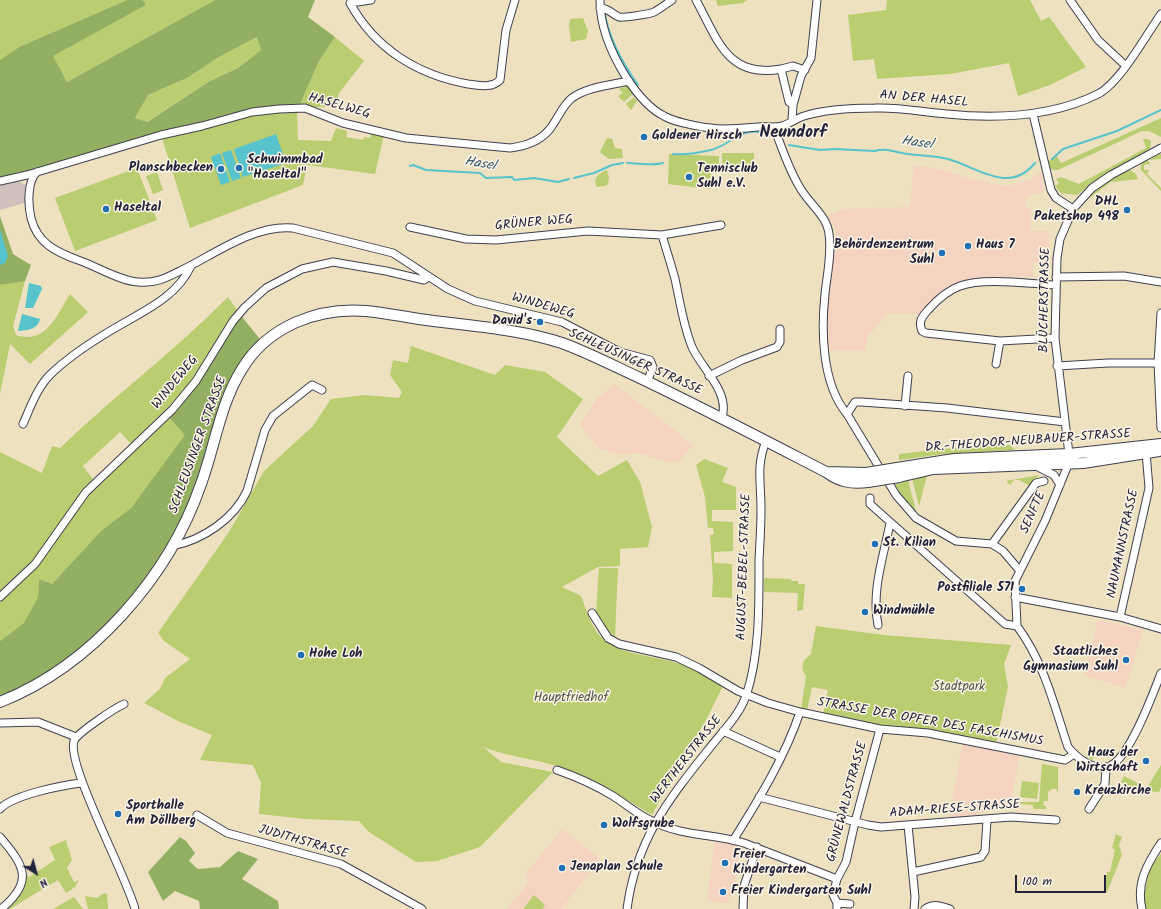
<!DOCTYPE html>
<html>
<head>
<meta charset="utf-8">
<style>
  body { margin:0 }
  #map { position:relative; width:1161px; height:909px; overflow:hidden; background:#ede1c0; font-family:Kalam,sans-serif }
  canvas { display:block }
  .north { position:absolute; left:16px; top:853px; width:40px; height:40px; -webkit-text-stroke:3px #fcf5e5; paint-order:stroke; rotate:143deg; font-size:11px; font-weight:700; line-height:16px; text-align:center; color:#22223b }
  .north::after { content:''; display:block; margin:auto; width:14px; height:18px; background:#22223b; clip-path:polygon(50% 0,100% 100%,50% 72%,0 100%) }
  .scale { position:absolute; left:1015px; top:875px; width:91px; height:18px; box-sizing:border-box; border:2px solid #22223b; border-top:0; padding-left:5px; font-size:12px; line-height:14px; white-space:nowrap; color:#22223b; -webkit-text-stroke:3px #fcf5e5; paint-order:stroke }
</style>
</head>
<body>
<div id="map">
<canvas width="1161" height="909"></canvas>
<div class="north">N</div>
<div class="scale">100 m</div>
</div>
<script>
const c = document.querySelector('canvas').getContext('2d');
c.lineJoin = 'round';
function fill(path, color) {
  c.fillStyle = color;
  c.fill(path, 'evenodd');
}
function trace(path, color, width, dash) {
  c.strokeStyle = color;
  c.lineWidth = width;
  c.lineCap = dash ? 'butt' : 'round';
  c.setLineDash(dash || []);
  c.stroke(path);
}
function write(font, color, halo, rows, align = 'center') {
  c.font = font + ' Kalam,sans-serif';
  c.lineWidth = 3;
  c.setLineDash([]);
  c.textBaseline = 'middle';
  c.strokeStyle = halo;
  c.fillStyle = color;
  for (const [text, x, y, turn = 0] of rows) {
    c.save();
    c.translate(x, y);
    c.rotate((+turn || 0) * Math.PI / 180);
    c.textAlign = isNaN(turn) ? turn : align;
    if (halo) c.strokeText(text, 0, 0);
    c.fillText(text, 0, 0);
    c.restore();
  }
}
const built = new Path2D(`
  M914,165L948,171L969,179L1007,186L1029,181L1041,172L1044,192L1026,196V208L1031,209L1030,231H1049V263H1033V277L986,276V278L963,282L940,293L920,314L887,313L871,333H868L865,351L829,350L827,307L836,238L834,227L827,216L842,209L910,207Z
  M615,384L693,445L680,460L671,463L639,453L617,454L600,449L586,433L580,424L598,397Z
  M1098,620L1143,630L1125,688L1084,675Z
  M963,743L1020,756L1009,808L985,811L977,815L949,817Z
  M562,829L600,859L561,909H507L526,885L528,880L524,876Z
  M715,840L741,846L732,897H729L728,903L707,901Z`);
const industrial = new Path2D(`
  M13,179L26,185L28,202L0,210V182Z`);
const green = new Path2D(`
  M0,0H127L19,47L0,60Z
  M143,0H215L67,82L52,56L146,5Z
  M716,0H747L743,3L718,6Z
  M887,0H1030L1041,21L1049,17L1086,67L1050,85L1018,96L1009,63L950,74L877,79L874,59L853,61L848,15L886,10Z
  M583,18L588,31L586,39L571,42L569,26L570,19Z
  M257,37L261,50L238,68L210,81L146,122L135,118L148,95L187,78L219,57Z
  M335,37L364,61L339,93L336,107H299L318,63Z
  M625,86H628L633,94L624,102L618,96L623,93L619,89Z
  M634,97L637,101L631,110L626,104Z
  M252,112H297L298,140L331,141L336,128L347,131L346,137L363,140L364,137L370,138L372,133L384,135L375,174L307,165L303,185L190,228L161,135Z
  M1161,118V137L1149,131H1142L1058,170H1053L1049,167L1048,161L1057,156L1061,163Z
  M607,138L612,139L615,148L622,149L623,158L609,159L600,152Z
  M1143,139H1147L1151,141L1150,149L1103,175L1077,195L1061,193L1053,185L1056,186L1059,183L1056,179L1061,177L1079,184L1146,148Z
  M722,153H754V169H722Z
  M669,154L719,156V169L711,168L710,189L668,184Z
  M1161,154V159L1148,160L1150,164L1144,165V170H1149L1147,174L1161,188V191L1141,170C1138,160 1152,155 1161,154Z
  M137,168L157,220L75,251L55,198Z
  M607,170L609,177L608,184L605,186L597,187C592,178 599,173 607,170Z
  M1130,170L1136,174L1138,179L1111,182L1091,197L1089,195L1111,178Z
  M157,172L163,190L153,194L146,176Z
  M21,280L25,281L13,326L16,335C46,345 57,315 70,294L88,312L30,364L10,344L0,394V285Z
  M228,297L239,313L213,354L167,415L186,435L131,508L101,531L52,584L39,579L38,597L24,624L0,641V452L42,473L52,446L60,448C114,396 175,351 228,297ZM120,432L134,447L96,483L83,466Z
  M411,346L495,375L505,365L545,372L583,399L557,437L598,476L627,460L640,482L652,527L648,547L620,549V566L598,567L562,587L581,596C586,609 591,627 601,637C620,655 650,655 673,662C692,666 707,676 723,686L705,722L687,750L652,815C623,798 595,778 563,768C537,759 509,757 483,747L501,762L553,772L480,847L437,861L416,862L369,832L359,821L305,819L259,814L261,783L253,765L200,760L212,735L180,722L144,703L160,689L165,678L190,659L164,641L158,633L229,532L264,471L313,426L331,399L365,395L399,398L402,392L390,375L393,360L408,363Z
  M1010,445L1015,450L943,454L899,460V454L942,449Z
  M704,459L728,468L722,482L736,487V510H712V521L733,522V551L714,552V563L732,564V598L712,597L713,579L710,535L714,534L713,528H708L705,497L696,465Z
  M927,475L919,506L912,478Z
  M1039,475L1030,486L1019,480H1014L1010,485L1006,481Z
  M908,480L916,511L917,516L894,485Z
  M599,568H618L615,637L610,636L596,612Z
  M764,578L790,579L792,581H798V584H805L803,610L797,611L798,593L764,592Z
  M816,626L884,635L1011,645L1004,664L1008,687L996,744L880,727L823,715L828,690L812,687L807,711L801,710L806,676C799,667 803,660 811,654Z
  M1094,744L1091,755L1095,757L1092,760L1086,756L1088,750Z
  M1042,764L1058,767V792L1056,789H1052L1048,792V801H1044L1043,805L1046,806V809H1033V805L1020,804V802H1039Z
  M1161,765V787L1159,792L1136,790L1121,782L1124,776L1147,788Z
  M1022,781L1039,783L1037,799L1020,797Z
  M1116,834L1122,837L1119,845L1122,855L1107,892L1104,890L1107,872H1110L1115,850L1112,848Z
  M66,840L72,860L67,868L74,882L79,880L75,887L66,893L58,880L10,909H6C17,900 28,889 26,874L29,877L55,860L49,847Z
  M1161,854V909H1146L1144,895L1151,865Z
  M104,893L107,894L108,909H88L85,896L97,898Z
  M534,895L545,905L542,909H523Z
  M74,897L83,909H53Z`);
const forest = new Path2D(`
  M127,0H143L146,5L53,56L67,82L215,0H315L308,17L335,37L318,63L299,107L272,108L0,180V60L19,47ZM257,37L261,50L238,68L210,81L147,122L135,118L148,95L187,78L219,57Z
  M0,216L13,254L31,265L25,281L0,285Z
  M239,313L263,343L252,355L220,419L172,546L96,642L0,702V641L24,623L38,597L39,579L52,584L101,531L131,508L185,435L167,415Z
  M180,837L186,841L195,853L189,861L198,869L220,867L238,851L258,859L242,879L278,901L279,909H200L199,901L175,891L163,901L148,872Z`);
const water = new Path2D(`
  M276,134L286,163L243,177L234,149Z
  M231,150L241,178L232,181L222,153Z
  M220,153L230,182L221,185L211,157Z
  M0,229L8,256L5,263L0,265Z
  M29,283L41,286L42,289L33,308H25Z
  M22,314L40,319C37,330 28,330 18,331Z`);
const stream = new Path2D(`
  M605,15C610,41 623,64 638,85
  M789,145L820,150L835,149L875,151C886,147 896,153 908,154C921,156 935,155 948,159C977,167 1009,195 1035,163
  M673,154C687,155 698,153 711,150C731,145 746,122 769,136
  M1052,159L1063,149L1117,131L1161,110
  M627,163C639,163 652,166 663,163
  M410,166L413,165L426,170L480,173L486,178L512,177L514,180L534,178L558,182L569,179
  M574,178L594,173L612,165L623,163`);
const minor = new Path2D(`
  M371,0L350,3C375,49 418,75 468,84C478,85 491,89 500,80L506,30L515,0
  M600,0C600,28 611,53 626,77C635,91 648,108 664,116C676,123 709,129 724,129C735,129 747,128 758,127C765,126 775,128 782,126C787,125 797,118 804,116C826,109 852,108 875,108C900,107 922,112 947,114C997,119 1052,117 1098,94C1120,83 1146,35 1161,14
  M696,0C717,38 727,79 781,69
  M1070,0L1098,40L1126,66
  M600,8C611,9 611,14 619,17C622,18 651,14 654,12C660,9 666,4 672,0
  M793,105L789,102L781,69L793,66L805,70
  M1033,114L1051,190L1056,198L1073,209
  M792,120L793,105L801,76L811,58L817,0
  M782,126L778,138C784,154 790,171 799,186C807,202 827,215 829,234C832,254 827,274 825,294C821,332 822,384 847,414L896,495L916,518L956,541L992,544L1003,551L1020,571
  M37,172C27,181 28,205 31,218C37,243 56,252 78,260C96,266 120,281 138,282C156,284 168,277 184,269C216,253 256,224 293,228L393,253L448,289L475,301L562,322L620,352L650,360L653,367L647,382
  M0,181L27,175L161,135L202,126L252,112L279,109L305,108L343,123L406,138L510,148C526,146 543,140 552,126C559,116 563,105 572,98C587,87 611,85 629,81
  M410,227L466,239L496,240L588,231L662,235C666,249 671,264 675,279C680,301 683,325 692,347C702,369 730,392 722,417
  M662,235L721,225
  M1056,277L1124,276L1161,282
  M1161,313L1158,363L1161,428
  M1055,338L1000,341L926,333L922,331C918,321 922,317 928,310C937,300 948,290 960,286C983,277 1031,284 1056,285
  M996,364L1000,341
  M1057,366L1108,363H1158
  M709,376L742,360L777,347L780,342V329
  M905,406L908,376
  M847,414L855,402H861L947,408L1065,422
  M23,424C31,406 38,385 53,372C69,357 90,343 110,331C139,313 176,299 191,266
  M1069,454L1055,338L1057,258L1060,239L1073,209L1092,188L1111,175L1161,148
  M1036,466L1054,475L1060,485
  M870,498V504L1005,624L1017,626C1044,662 1054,705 1068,747C1076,757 1095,773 1110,766C1130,757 1153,694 1161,673
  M992,544L1036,483L1044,481
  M172,546C203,540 234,519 247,491L265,430L273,416L312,385L322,390
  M0,597L35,564L86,492L172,410L196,381L233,321L245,307L266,288L302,269L333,262L386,271L424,280L429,277
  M1015,597L1120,617L1161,629
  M592,613L608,638L619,644L676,657L699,668L738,691L768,703L800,712L880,729L928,733L1065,760L1074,754
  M1120,617L1149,488L1146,452
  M878,625C871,591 884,555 890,523
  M1017,626L1015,581L1045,521L1068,465
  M124,704C115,708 77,733 74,741C66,764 127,877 135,909
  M0,723L38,722L76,737
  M723,731L780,757
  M557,770C577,777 595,785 613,796C626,804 638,815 652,821C684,837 712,833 744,843L837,879
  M759,797L868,825L881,827L1011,817L1056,820
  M0,809C12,795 63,785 82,783
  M1089,809L1105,784L1106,767
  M197,815L227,833L341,864L422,909
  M908,825L915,897L914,909
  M0,837C25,866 34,882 1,909
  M734,839C759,799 785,757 800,712
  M913,872L981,857L985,851L987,820
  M837,903L833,895L837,879L846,862L855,822L880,729
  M627,909C636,841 667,801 708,750C721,733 739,716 746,696C760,655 759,603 759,560C760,543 761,526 761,509C761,482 756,466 766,441
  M743,909L744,886L757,847
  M837,909V903L850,904
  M925,909C934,903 940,906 950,909
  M1142,909C1136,883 1147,864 1161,843`);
const secondary = new Path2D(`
  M897,468L954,459L1069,454L1161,444
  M826,472L866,473
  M899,477L933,469L1083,463L1159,451
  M0,702C91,666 169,577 201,484C215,446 220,404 242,369C268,326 318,307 366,311C384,313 402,316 419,319C467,326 516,328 562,343C589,353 614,366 640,378C703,408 764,440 826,472C840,482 851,484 868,482`);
const secondaryBridge = new Path2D(`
  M866,473L897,468
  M868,482L899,477`);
const markers = [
  [644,137,4,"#1f6fb2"],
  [239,168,4,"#1f6fb2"],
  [221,169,4,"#1f6fb2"],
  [689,177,4,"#1f6fb2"],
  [106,209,4,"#1f6fb2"],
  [1127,210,4,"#1f6fb2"],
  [968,246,4,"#1f6fb2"],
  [942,253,4,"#1f6fb2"],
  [540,322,4,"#1f6fb2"],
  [875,544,4,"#1f6fb2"],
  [1022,589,4,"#1f6fb2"],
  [865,612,4,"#1f6fb2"],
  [301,655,4,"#1f6fb2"],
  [1126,660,4,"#1f6fb2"],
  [1146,761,4,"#1f6fb2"],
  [1077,792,4,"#1f6fb2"],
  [118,814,4,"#1f6fb2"],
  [604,825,4,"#1f6fb2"],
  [725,863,4,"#1f6fb2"],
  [562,868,4,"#1f6fb2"],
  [723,892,4,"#1f6fb2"]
];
const streetNames = [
  ["AN DER HASEL",924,100,5],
  ["HASELWEG",339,107,16],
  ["GRÜNER WEG",534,224,-5],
  ["BLÜCHERSTRASSE",1046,300,-89],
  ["WINDEWEG",543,307,16],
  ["SCHLEUSINGER STRASSE",635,363,24],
  ["WINDEWEG",176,383,-51],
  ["DR.-THEODOR-NEUBAUER-STRASSE",1028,442,-4],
  ["SCHLEUSINGER STRASSE",199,445,-70],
  ["SENFTE",1034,513,-66],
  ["NAUMANNSTRASSE",1124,544,-78],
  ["AUGUST-BEBEL-STRASSE",745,567,-88],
  ["STRASSE DER OPFER DES FASCHISMUS",930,723,10],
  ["WERTHERSTRASSE",687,760,-52],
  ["GRÜNEWALDSTRASSE",848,802,-75],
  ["ADAM-RIESE-STRASSE",955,810,-4],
  ["JUDITHSTRASSE",303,843,16]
];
const poiNames = [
  ["Goldener Hirsch",652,137],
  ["Schwimmbad",247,161],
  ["\"Haseltal\"",247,176],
  ["Planschbecken",213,169,"right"],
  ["Tennisclub",697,170],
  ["Suhl e.V.",697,185],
  ["DHL",1119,203,"right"],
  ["Paketshop 498",1119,218,"right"],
  ["Haseltal",114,209],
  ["Behördenzentrum",934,246,"right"],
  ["Suhl",934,261,"right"],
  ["Haus 7",976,246],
  ["David's",532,322,"right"],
  ["St. Kilian",883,544],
  ["Postfiliale 571",1014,589,"right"],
  ["Windmühle",873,612],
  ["Staatliches",1118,653,"right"],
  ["Gymnasium Suhl",1118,668,"right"],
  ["Hohe Loh",309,655],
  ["Haus der",1138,754,"right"],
  ["Wirtschaft",1138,769,"right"],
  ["Kreuzkirche",1085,792],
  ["Sporthalle",126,807],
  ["Am Döllberg",126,822],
  ["Wolfsgrube",612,825],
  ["Freier",733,856],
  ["Kindergarten",733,871],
  ["Jenaplan Schule",570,868],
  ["Freier Kindergarten Suhl",731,892]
];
const parkNames = [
  ["Stadtpark",959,688],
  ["Hauptfriedhof",571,699]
];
const waterNames = [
  ["Hasel",917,144,8],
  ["Hasel",480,165,9]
];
const districtNames = [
  ["Neundorf",793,134]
];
fill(built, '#f4d3c0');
fill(industrial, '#d0c0bc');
fill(green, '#bacd70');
fill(forest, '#93b062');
fill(water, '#56c3cd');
trace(stream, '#56c3cd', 2);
trace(minor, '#403f4f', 9);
trace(secondary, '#403f4f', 12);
trace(minor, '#fff', 7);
trace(secondary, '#fff', 10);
trace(secondaryBridge, '#403f4f', 12, []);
trace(secondaryBridge, '#fff', 10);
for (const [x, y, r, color] of markers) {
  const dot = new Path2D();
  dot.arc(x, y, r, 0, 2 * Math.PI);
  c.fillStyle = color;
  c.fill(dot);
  trace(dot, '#fcf5e5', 1.5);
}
write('13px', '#22223b', '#fcf5e5', streetNames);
write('bold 13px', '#22223b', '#fcf5e5', poiNames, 'left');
write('13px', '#50554b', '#fcf5e5', parkNames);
write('italic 14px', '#345a6e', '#fcf5e5', waterNames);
write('bold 17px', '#22223b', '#fcf5e5', districtNames);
</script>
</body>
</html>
